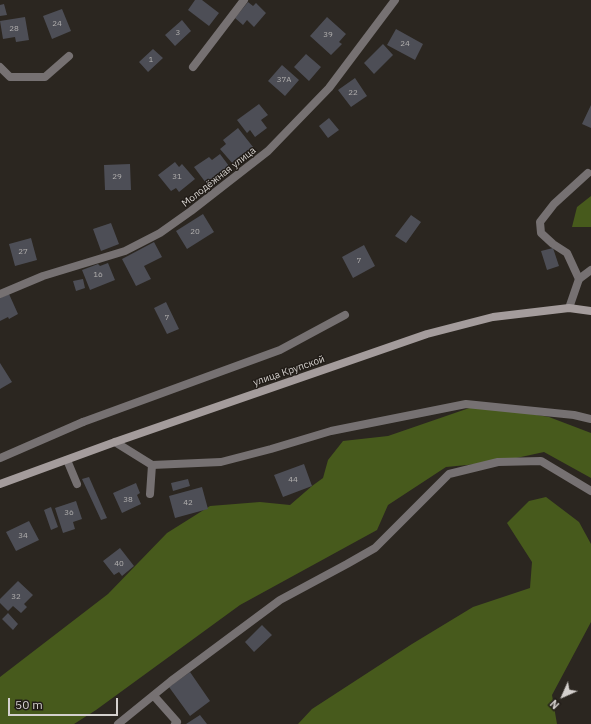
<!DOCTYPE html>
<html>
<head>
<meta charset="utf-8">
<style>
  body { margin:0 }
  #map { position:relative; width:591px; height:724px; overflow:hidden; background:#2b2620; font-family:"IBM Plex Sans",sans-serif }
  canvas { display:block }
  .north { position:absolute; left:543px; top:676px; width:40px; height:40px; -webkit-text-stroke:3px #211c17; paint-order:stroke; rotate:225deg; font-size:11px; font-weight:700; line-height:16px; text-align:center; color:#d4d0cd }
  .north::after { content:''; display:block; margin:auto; width:14px; height:18px; background:#d4d0cd; clip-path:polygon(50% 0,100% 100%,50% 72%,0 100%) }
  .scale { position:absolute; left:8px; top:698px; width:110px; height:18px; box-sizing:border-box; border:2px solid #d4d0cd; border-top:0; padding-left:5px; font-size:12px; line-height:14px; white-space:nowrap; color:#d4d0cd; -webkit-text-stroke:3px #211c17; paint-order:stroke }
</style>
</head>
<body>
<div id="map">
<canvas width="591" height="724"></canvas>
<div class="north">N</div>
<div class="scale">50 m</div>
</div>
<script>
const c = document.querySelector('canvas').getContext('2d');
c.lineJoin = 'round';
function fill(path, color) {
  c.fillStyle = color;
  c.fill(path, 'evenodd');
}
function trace(path, color, width, dash) {
  c.strokeStyle = color;
  c.lineWidth = width;
  c.lineCap = dash ? 'butt' : 'round';
  c.setLineDash(dash || []);
  c.stroke(path);
}
function write(font, color, halo, rows, align = 'center') {
  c.font = font + ' "IBM Plex Sans",sans-serif';
  c.lineWidth = 3;
  c.setLineDash([]);
  c.textBaseline = 'middle';
  c.strokeStyle = halo;
  c.fillStyle = color;
  for (const [text, x, y, turn = 0] of rows) {
    c.save();
    c.translate(x, y);
    c.rotate((+turn || 0) * Math.PI / 180);
    c.textAlign = isNaN(turn) ? turn : align;
    if (halo) c.strokeText(text, 0, 0);
    c.fillText(text, 0, 0);
    c.restore();
  }
}
const forest = new Path2D(`
  M591,196V227H572L577,207Z
  M478,405L549,417L591,433V478L544,452L498,462L446,467L388,505L377,530L240,605L96,710L74,724H0V677L108,594L167,533L210,506L260,502L290,505L312,486L323,478L328,460L343,441L388,436Z
  M546,497L579,522L591,544V622L552,695L557,724H298L312,709L412,644L473,607L530,588L532,562L507,523L529,501Z`);
const building = new Path2D(`
  M195,0H202L219,13L209,26L188,10Z
  M248,2L253,6L256,3L266,13L254,27L247,20L243,25L235,18Z
  M4,4L7,15L0,16V5Z
  M62,9L71,31L52,39L43,16Z
  M25,17L29,40L16,42L15,37L3,39L0,21Z
  M327,17L346,34L339,42L342,44L331,55L310,36Z
  M182,20L191,31L175,46L165,35Z
  M396,29L423,44L415,60L387,45Z
  M383,44L393,55L374,74L364,63Z
  M153,49L163,58L148,72L139,62Z
  M306,54L321,67L309,81L294,67Z
  M282,65L299,80L285,96L268,81Z
  M355,78L367,96L351,107L338,90Z
  M259,104L268,115L261,120L267,128L255,137L250,130L247,133L237,120Z
  M591,105V128L582,124Z
  M329,118L339,130L328,138L319,126Z
  M238,128L253,147L233,164L220,149L226,144L223,140Z
  M220,154L229,166L206,183L194,167L209,157L212,160Z
  M175,162L179,167L182,164L195,179L179,192L176,188L171,191L158,175Z
  M130,164L131,190H105L104,165Z
  M203,214L214,232L187,249L176,231Z
  M411,215L421,222L406,243L395,236Z
  M111,223L119,244L101,251L93,229Z
  M31,238L37,260L15,266L9,244Z
  M154,242L162,257L144,266L151,279L136,286L122,259Z
  M364,245L375,266L353,278L342,257Z
  M553,248L559,266L547,270L541,251Z
  M108,263L115,280L90,290L82,270L98,264L100,266Z
  M83,279L85,288L76,291L73,281Z
  M9,294L18,314L9,319L8,317L0,321V298Z
  M166,302L179,329L167,334L154,308Z
  M0,363L12,382L0,389Z
  M304,464L312,486L283,497L274,475Z
  M89,477L107,518L101,520L82,479Z
  M188,479L190,486L173,491L171,483Z
  M136,483L140,493L137,495L141,504L122,513L113,493Z
  M202,487L208,509L175,518L169,496Z
  M76,501L82,519L73,522L75,529L63,533L55,508Z
  M51,507L58,527L51,530L44,510Z
  M29,521L39,540L16,551L6,532Z
  M120,548L134,566L122,576L119,572L114,575L103,561Z
  M18,581L33,595L24,604L27,607L21,613L13,606L8,611L0,603V599Z
  M8,613L18,624L13,630L2,619Z
  M262,625L272,635L254,652L245,642Z
  M190,672L210,701L190,716L169,687Z
  M200,715L207,724H186Z`);
const lane = new Path2D(`
  M0,67L10,77H45L69,56
  M579,279L567,253L553,244L541,233L540,222L554,204L588,173
  M83,422L280,350L345,315
  M67,460L77,484
  M150,494L152,465
  M154,696L177,722L175,724
  M118,724L171,681L280,600L347,564L375,548L449,474L498,462L541,461L591,491`);
const street = new Path2D(`
  M193,67L244,0
  M0,294L43,276L125,251L160,233L191,211L268,151L329,88L395,0
  M569,308L579,279L591,270
  M115,442L152,465L221,462L271,449L331,431L466,404L574,415L591,419
  M0,458L83,422`);
const secondary = new Path2D(`
  M0,484L115,442L427,334L493,317L569,308L591,311`);
const numberNames = [
  ["24",57,24],
  ["28",14,29],
  ["3",178,33],
  ["39",328,35],
  ["24",405,44],
  ["1",151,60],
  ["37А",284,80],
  ["22",353,93],
  ["29",117,177],
  ["31",177,177],
  ["20",195,232],
  ["27",23,252],
  ["7",359,261],
  ["16",98,275],
  ["7",167,318],
  ["44",293,480],
  ["38",128,500],
  ["42",188,503],
  ["36",69,513],
  ["34",23,536],
  ["40",119,564],
  ["32",16,597]
];
const streetNames = [
  ["Молодёжная улица",219,177,-38],
  ["улица Крупской",289,371,-19]
];
fill(forest, '#475a1c');
fill(building, '#4d4e56');
trace(lane, '#767172', 8);
trace(street, '#767172', 8);
trace(secondary, '#a49c9c', 8);
write('8px', '#b2b0af', null, numberNames);
write('10px', '#d4d0cd', '#211c17', streetNames);
</script>
</body>
</html>
